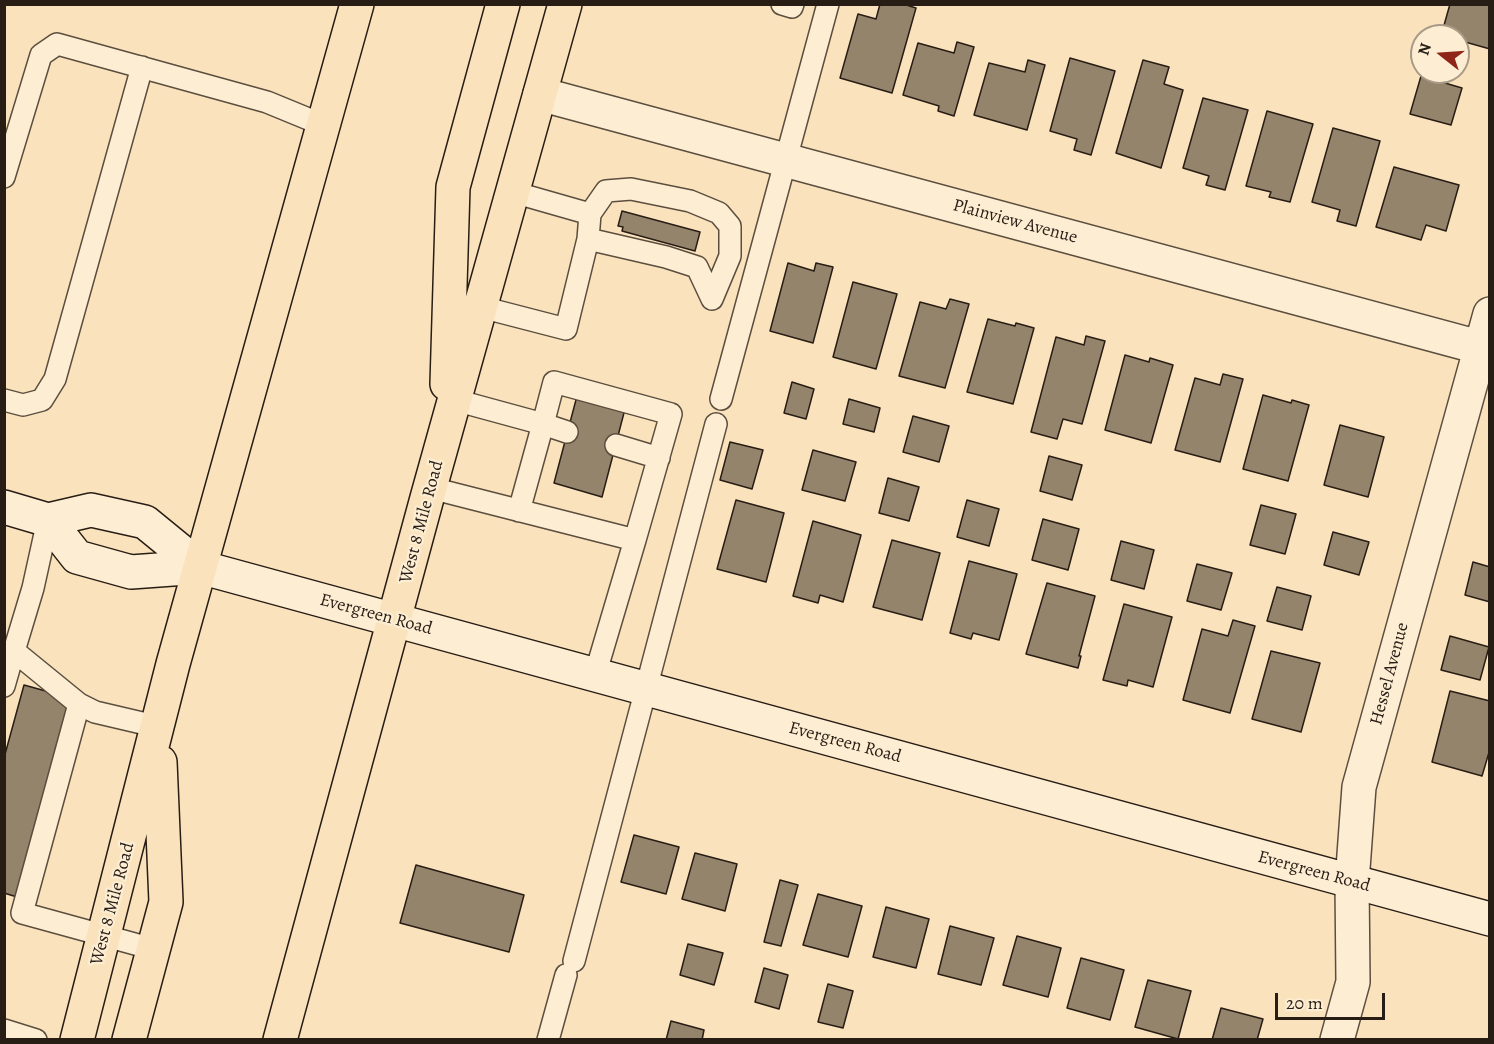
<!DOCTYPE html>
<html>
<head>
<meta charset="utf-8">
<style>
  body { margin:0 }
  #map { position:relative; width:1494px; height:1044px; overflow:hidden; background:#fae3bc; font-family:Alegreya,serif }
  canvas { display:block }
  .frame { position:absolute; inset:0; border:6px solid #281d15; pointer-events:none }
  .north { position:absolute; left:1410px; top:24px; width:60px; height:60px; box-sizing:border-box; background:#fcedd3; border:2px solid #a79a87; border-radius:50%; rotate:287deg; font-size:16px; font-weight:700; line-height:24px; text-align:center; color:#281d15 }
  .north::after { content:''; display:block; margin:auto; width:21px; height:27px; background:#8f2418; clip-path:polygon(50% 0,100% 100%,50% 72%,0 100%) }
  .scale { position:absolute; left:1275px; top:993px; width:110px; height:27px; box-sizing:border-box; border:3px solid #281d15; border-top:0; padding-left:8px; font-size:18px; line-height:21px; white-space:nowrap; color:#281d15; -webkit-text-stroke:4px #fcedd3; paint-order:stroke }
</style>
</head>
<body>
<div id="map">
<canvas width="1494" height="1044"></canvas>
<div class="frame"></div>
<div class="north">N</div>
<div class="scale">20 m</div>
</div>
<script>
const ctx = document.querySelector('canvas').getContext('2d');
ctx.lineJoin = 'round';
function fill(path, color) {
  ctx.fillStyle = color;
  ctx.fill(path, 'evenodd');
}
function strokePath(path, color, width, dash) {
  ctx.strokeStyle = color;
  ctx.lineWidth = width;
  ctx.lineCap = dash ? 'butt' : 'round';
  ctx.setLineDash(dash || []);
  ctx.stroke(path);
}
function write(font, color, halo, rows, align = 'center') {
  ctx.font = font + ' Alegreya,serif';
  ctx.lineWidth = 4.5;
  ctx.setLineDash([]);
  ctx.textBaseline = 'middle';
  ctx.strokeStyle = halo;
  ctx.fillStyle = color;
  for (const [text, x, y, turn = 0] of rows) {
    ctx.save();
    ctx.translate(x, y);
    ctx.rotate((+turn || 0) * Math.PI / 180);
    ctx.textAlign = isNaN(turn) ? turn : align;
    if (halo) ctx.strokeText(text, 0, 0);
    ctx.fillText(text, 0, 0);
    ctx.restore();
  }
}
const building = new Path2D(`
  M880 4H903L916 8 892 93 840 78 858 14 876 19Z
  M1450 4H1490V49L1458 40V36H1441Z
  M957 42 974 47 954 116 938 111 939 106 903 95 918 43 954 53Z
  M1070 58 1115 71 1091 155 1074 150 1077 139 1050 131Z
  M1028 60 1045 65 1027 130 974 115 989 63 1025 72Z
  M1143 60 1169 67 1164 84 1183 90 1161 168 1116 153Z
  M1421 76 1462 88 1451 125 1410 114Z
  M1203 98 1248 110 1225 190 1206 185 1209 176 1183 168Z
  M1267 111 1313 124 1290 202 1269 197 1271 192 1246 186Z
  M1333 128 1380 141 1356 226 1337 221 1340 210 1312 202Z
  M1394 167 1459 185 1446 231 1426 225 1421 240 1376 227Z
  M622 211 700 232 695 251 622 231 623 227 618 226Z
  M788 263 814 271 816 263 833 267 813 343 770 331Z
  M853 282 897 294 876 369 833 357Z
  M950 299 969 304 945 388 899 376 920 302 946 309Z
  M988 319 1015 326 1016 323 1034 328 1013 404 967 392Z
  M1086 336 1105 341 1082 424 1063 419 1057 439 1031 432 1056 337 1084 345Z
  M1125 355 1149 362 1150 358 1173 365 1151 443 1105 430Z
  M1223 374 1243 379 1220 462 1175 450 1195 378 1220 385Z
  M792 382 814 389 806 419 784 413Z
  M1263 395 1291 403 1292 400 1309 405 1288 481 1243 469Z
  M577 396 625 409 602 497 554 483Z
  M849 399 880 408 874 432 843 424Z
  M913 416 949 426 939 462 903 452Z
  M1340 425 1384 437 1368 497 1324 485Z
  M730 442 763 450 752 489 720 480Z
  M813 450 856 462 845 501 802 490Z
  M1049 456 1082 465 1072 500 1040 491Z
  M888 478 919 487 909 521 879 513Z
  M736 500 784 513 766 582 717 569Z
  M967 500 999 509 989 546 957 537Z
  M1261 505 1296 514 1285 554 1250 545Z
  M1043 519 1079 529 1068 570 1032 560Z
  M813 521 861 535 843 602 820 595 818 603 793 596Z
  M1333 532 1369 542 1359 575 1324 565Z
  M892 540 940 553 922 620 873 607Z
  M1121 541 1154 550 1144 589 1111 580Z
  M969 561 1017 574 999 640 973 633 971 639 950 633Z
  M1473 562 1490 567V602L1465 595Z
  M1197 564 1232 573 1221 610 1187 601Z
  M1047 583 1095 596 1079 656H1081L1078 668 1026 654Z
  M1277 587 1311 596 1302 630 1267 621Z
  M1124 604 1172 617 1153 687 1128 680 1127 686 1103 680Z
  M1233 620 1255 626 1230 713 1183 700 1202 629 1228 636Z
  M1450 636 1489 647 1480 680 1441 670Z
  M1271 651 1320 663 1301 732 1252 719Z
  M24 685 71 698 17 897 4 893V758Z
  M1450 691 1490 701V749L1482 776 1432 762Z
  M634 835 679 847 666 894 621 882Z
  M695 853 737 864 725 911 682 899Z
  M416 865 524 895 509 952 400 923Z
  M780 880 798 885 781 946 764 942Z
  M818 894 862 906 848 957 803 945Z
  M886 907 929 919 916 968 873 957Z
  M950 926 994 938 981 985 938 974Z
  M1017 936 1061 948 1048 997 1003 985Z
  M688 944 723 953 714 985 680 975Z
  M1081 958 1124 970 1110 1020 1067 1008Z
  M764 968 788 975 779 1009 755 1002Z
  M1148 980 1191 991 1178 1039 1135 1027Z
  M828 984 853 991 843 1028 818 1022Z
  M1221 1008 1263 1019 1257 1040H1212Z
  M671 1021 704 1030 702 1040H666Z`);
fill(building, '#95846c');
strokePath(building, '#281d15', 1.5);
const lane = new Path2D(`
  M782 4 792 7 793 4
  M4 177 41 55 57 44 267 102 323 125
  M513 192 590 214
  M588 239 666 257 697 267 712 299
  M481 307 566 329 588 239 590 214 606 191 631 189 690 201 719 213 730 226V256L712 299
  M721 399 828 4
  M4 400 23 405 42 400 55 379 142 67
  M616 445 659 458
  M431 488 635 540 671 414 554 382 543 424 455 400
  M519 511 543 424 567 432
  M48 520 33 588 14 651 79 704 95 712 159 727
  M595 675 635 540
  M4 686 14 651
  M79 704 22 913 153 949
  M574 961 716 424
  M4 1030 36 1040
  M548 1040 566 975`);
const street = new Path2D(`
  M540 94 1490 350
  M1337 1040 1353 982 1352 882 1359 787 1490 314`);
const secondary = new Path2D(`
  M4 507 48 520 91 510 145 522 200 567
  M48 520 77 557 131 572 200 567 1490 919`);
const highway = new Path2D(`
  M447 384 453 187 503 4
  M77 1040 173 664 357 4
  M129 1040 166 902 160 762
  M280 1040 427 498 565 4`);
strokePath(lane, '#5c4e3f', 24);
strokePath(street, '#5c4e3f', 36);
strokePath(secondary, '#281d15', 36);
strokePath(highway, '#281d15', 36);
strokePath(lane, '#fcedd3', 21);
strokePath(street, '#fcedd3', 33);
strokePath(secondary, '#fcedd3', 33);
strokePath(highway, '#fae3bc', 33);
write('18px', '#281d15', '#fcedd3', [
  ["Plainview Avenue",1015,222,15],
  ["West 8 Mile Road",422,522,-75],
  ["Evergreen Road",376,615,15],
  ["Hessel Avenue",1390,674,-75],
  ["Evergreen Road",845,743,15],
  ["Evergreen Road",1314,872,15],
  ["West 8 Mile Road",113,904,-75]
]);
</script>
</body>
</html>
